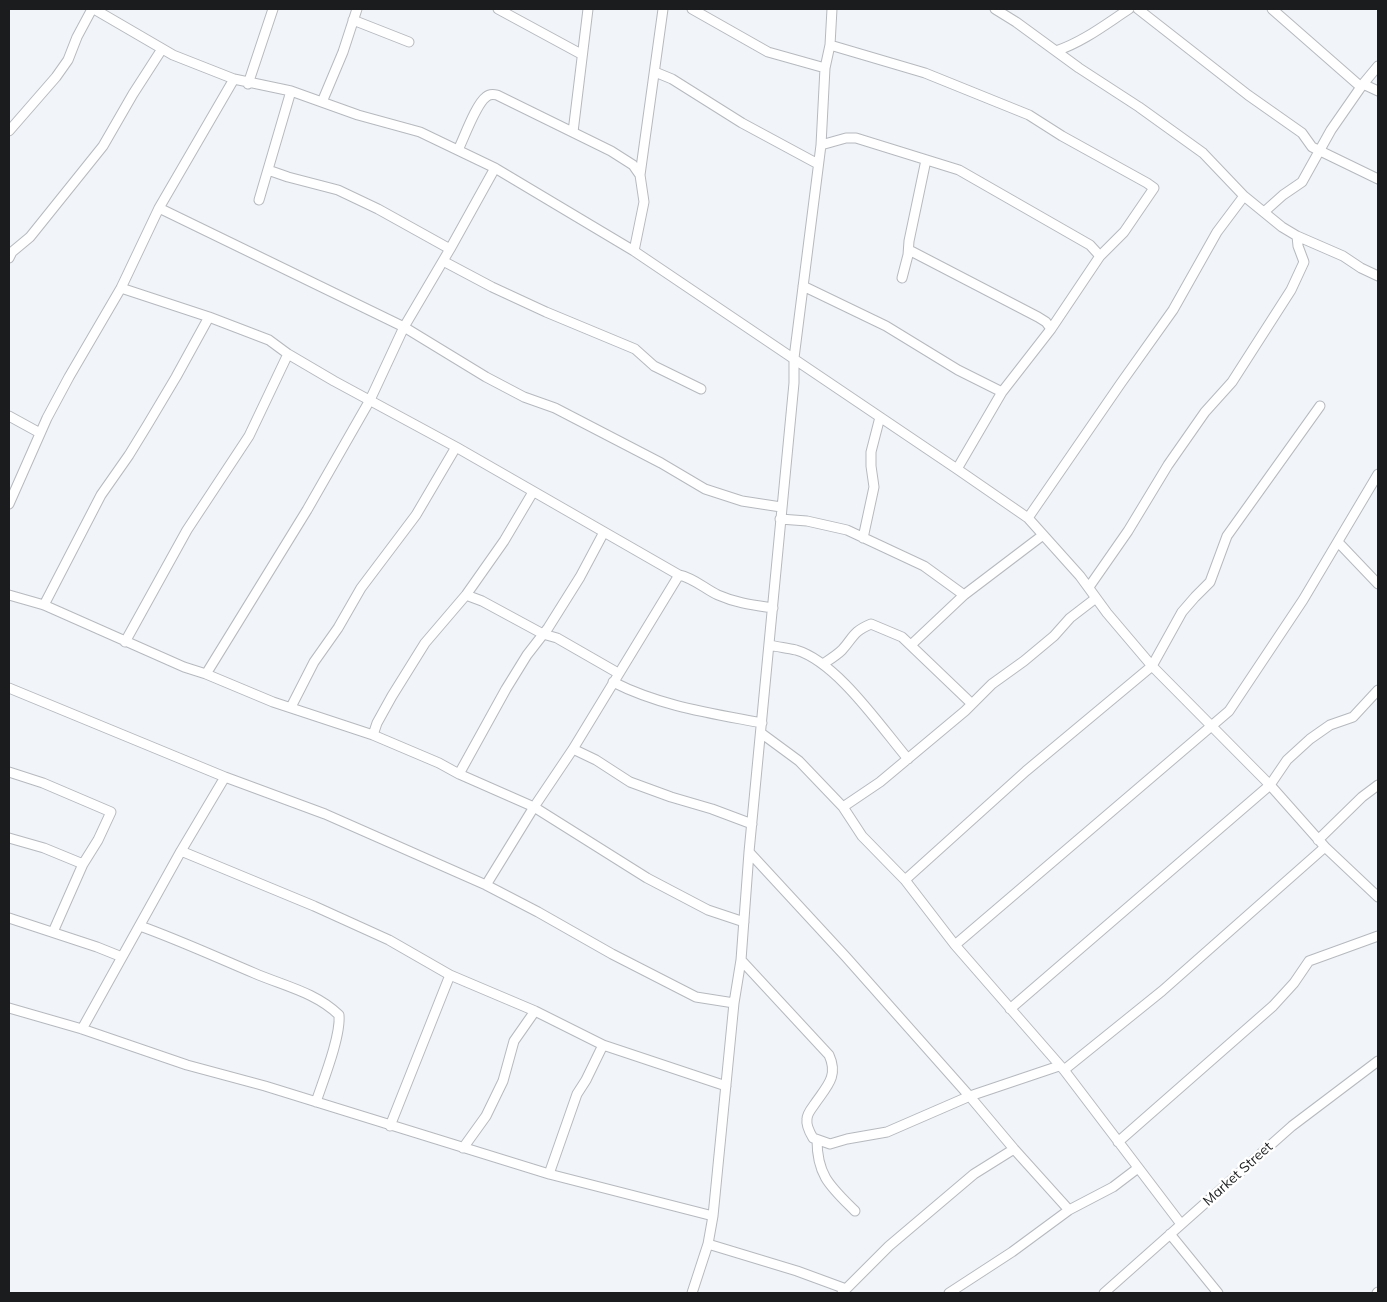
<!DOCTYPE html>
<html>
<head>
<meta charset="utf-8">
<style>
  body { margin:0 }
  #map { position:relative; width:1387px; height:1302px; overflow:hidden; background:#f1f5fa; font-family:Mulish,sans-serif }
  canvas { display:block }
  .frame { position:absolute; inset:0; border:10px solid #1a1c1d; pointer-events:none }
</style>
</head>
<body>
<div id="map">
<canvas width="1387" height="1302"></canvas>
<div class="frame"></div>
</div>
<script>
const ctx = document.querySelector('canvas').getContext('2d');
ctx.lineJoin = 'round';
function strokePath(path, color, width, dash) {
  ctx.strokeStyle = color;
  ctx.lineWidth = width;
  ctx.lineCap = dash ? 'butt' : 'round';
  ctx.setLineDash(dash || []);
  ctx.stroke(path);
}
function write(font, color, halo, rows, align = 'center') {
  ctx.font = font + ' Mulish,sans-serif';
  ctx.lineWidth = 5;
  ctx.setLineDash([]);
  ctx.textBaseline = 'middle';
  ctx.strokeStyle = halo;
  ctx.fillStyle = color;
  for (const [text, x, y, turn = 0] of rows) {
    ctx.save();
    ctx.translate(x, y);
    ctx.rotate((+turn || 0) * Math.PI / 180);
    ctx.textAlign = isNaN(turn) ? turn : align;
    if (halo) ctx.strokeText(text, 0, 0);
    ctx.fillText(text, 0, 0);
    ctx.restore();
  }
}
const minor = new Path2D(`
  M94 9 173 55 234 79 291 91 358 115 420 132 495 168 634 251 957 469 1028 518 1080 576 1107 613 1152 666 1270 785 1325 847 1378 897
  M498 9 581 54
  M692 9 768 52 825 68
  M995 9 1016 22 1079 68 1139 107 1203 153 1244 196
  M1138 9 1248 95 1302 133 1312 147 1378 179
  M1272 9 1361 87
  M353 20 409 42
  M830 45 925 73 1029 115 1062 136 1147 183 1154 188 1124 232 1100 256 1051 329 1002 392 957 469
  M1056 51C1083 42 1106 24 1129 9
  M655 72 672 79 742 123 818 164
  M248 84 273 9
  M1363 84 1378 91
  M322 102 343 52 357 9
  M9 131 56 77 68 60 77 37 92 9
  M573 132 588 9
  M821 145 846 138H856L959 170 1090 245 1100 256
  M458 150C464 138 476 104 486 97 489 94 493 94 497 95L611 151 633 165 640 175 644 202 634 251
  M268 170 288 177 338 190 378 209 450 249
  M640 175 663 9
  M259 200 291 91
  M159 208 404 327 486 377 524 397 555 408 661 463 705 489 742 501 781 507
  M1264 212 1283 195 1302 182 1331 130 1363 84 1378 66
  M909 250 1038 317 1046 322 1051 329
  M9 258 12 252 30 237 103 146 133 94 162 49
  M443 261 492 287 546 312 635 349 654 366 701 389
  M902 278 908 255 909 241 926 160
  M803 286 886 326 958 370 1002 392
  M121 288 209 317 269 340 288 354 334 381 456 447 679 575 573 749 534 807 486 885
  M9 416 40 433
  M9 504 47 418 69 377 121 288 159 208 234 79
  M1028 518 1121 383 1173 310 1217 232 1244 196 1282 227 1297 236 1343 256 1361 268 1378 276
  M780 519 807 521 847 530 924 566 964 595
  M863 538 874 487 871 466V452L880 417
  M1338 542 1378 584
  M679 575C694 578 705 589 718 595 736 603 753 605 773 608
  M1089 587 1128 531 1168 465 1205 412 1232 382 1291 290 1304 262 1298 246 1297 236
  M9 595 44 605 184 667 206 674 273 702 373 735 439 763 459 774 534 807 647 878 708 910 744 922
  M466 595 482 601 543 634 557 638 618 673
  M44 605 101 495 129 455 148 424 176 377 209 317
  M125 642 187 530 249 436 288 354
  M769 645C778 647 787 648 796 650 837 662 880 726 908 759
  M911 645 964 595 1043 535
  M823 664C829 660 837 655 842 650 854 637 852 632 871 624L902 637 972 704
  M206 674 307 510 370 400 404 327 450 249 495 168
  M613 682C660 706 710 713 762 723
  M9 688 225 777 325 814 486 885 538 912 612 954 696 997 734 1003
  M291 707 314 662 338 628 361 588 416 515 456 447
  M761 733 799 761 843 807 862 836 905 880 955 945 1064 1070 1181 1224
  M373 735 377 723 392 696 425 643 466 595 504 541 533 492
  M573 749 596 760 630 782 671 797 712 809 752 824
  M9 772 43 783 111 812 98 840 83 864 53 932
  M459 774 506 689 527 655 548 628 580 577 604 532
  M843 807 880 782 965 711 992 684 1024 661 1054 636 1070 618 1096 598
  M9 838 44 848 83 864
  M1318 840 1362 797 1378 785
  M181 851 314 906 389 940 450 975 535 1011 603 1045 726 1086
  M749 852 846 957 972 1099 1014 1149 1069 1210
  M905 880 1026 771 1152 666 1182 612 1195 597 1210 582 1227 536 1320 406
  M9 918 97 947 122 957
  M140 926C179 940 216 957 254 973 284 986 315 992 339 1015 341 1036 323 1081 316 1102
  M955 945 1229 711 1303 600 1378 474
  M741 960 829 1055C839 1077 826 1087 814 1105 811 1109 807 1114 807 1119 806 1125 810 1133 813 1138L830 1144 847 1139 887 1132 970 1096 1059 1066
  M9 1008 82 1029 187 1065 265 1086 549 1174 713 1216
  M1010 1009 1270 785 1287 760 1310 739 1330 725 1353 717 1378 690
  M82 1029 181 851 225 777
  M1064 1070 1162 991 1325 847
  M390 1126 450 975
  M817 1140C817 1176 831 1187 855 1211
  M1118 1142 1273 1006 1294 983 1309 961 1378 936
  M463 1148 486 1116 503 1081 514 1041 535 1011
  M549 1174 577 1094 586 1080 603 1045
  M1170 1234 1218 1293
  M708 1244 797 1271 846 1289
  M692 1293 708 1244 713 1216 734 1003 741 960 749 852 794 383V358L821 145 825 68 830 45 832 9
  M842 1293 889 1246 974 1174 1014 1149
  M949 1293 1012 1252 1069 1210 1113 1187 1138 1168
  M1104 1293 1292 1126 1378 1061
  M1377 1293 1378 1292`);
strokePath(minor, '#b6b9be', 11);
strokePath(minor, '#fff', 9);
write('14px', '#1a1c1d', '#fff', [
  ["Market Street",1238,1174,-42]
]);
</script>
</body>
</html>
